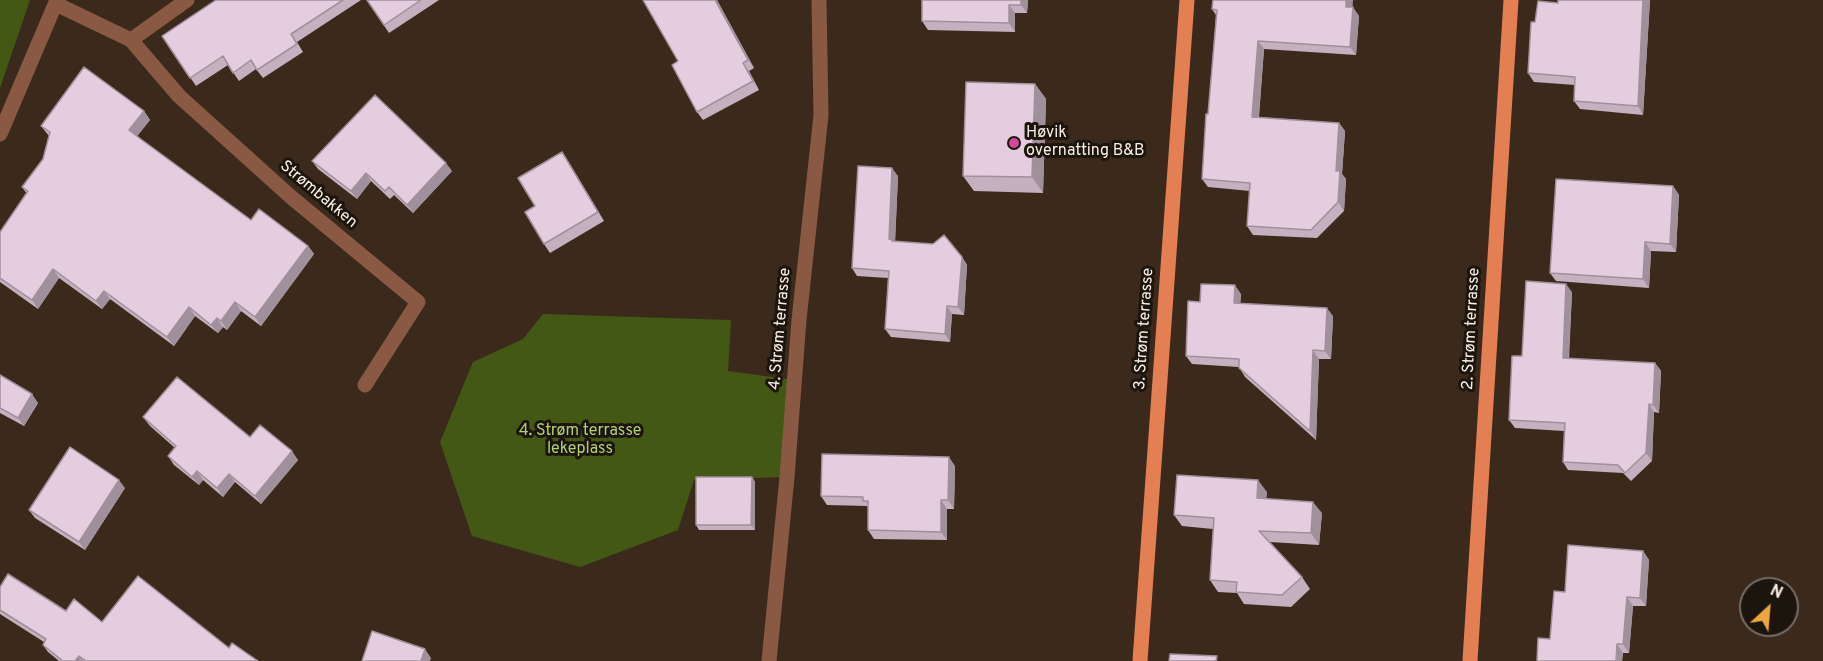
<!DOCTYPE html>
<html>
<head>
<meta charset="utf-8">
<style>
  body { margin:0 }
  #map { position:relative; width:1823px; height:661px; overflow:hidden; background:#3b2a1c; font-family:Overpass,sans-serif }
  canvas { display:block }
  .north { position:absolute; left:1739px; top:577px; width:60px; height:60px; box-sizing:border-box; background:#1c150e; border:2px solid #756c64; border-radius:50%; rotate:26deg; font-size:16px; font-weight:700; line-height:24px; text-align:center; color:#faefe6 }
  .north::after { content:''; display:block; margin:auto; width:21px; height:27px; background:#f0a63f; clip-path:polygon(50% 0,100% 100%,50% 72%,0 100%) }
</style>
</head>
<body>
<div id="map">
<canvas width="1823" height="661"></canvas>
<div class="north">N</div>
</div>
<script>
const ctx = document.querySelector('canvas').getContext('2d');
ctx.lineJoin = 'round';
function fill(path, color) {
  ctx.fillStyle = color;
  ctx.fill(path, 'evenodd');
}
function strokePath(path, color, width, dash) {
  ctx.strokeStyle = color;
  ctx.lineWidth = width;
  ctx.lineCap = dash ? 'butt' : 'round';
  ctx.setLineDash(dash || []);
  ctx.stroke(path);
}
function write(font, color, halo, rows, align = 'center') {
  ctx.font = font + ' Overpass,sans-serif';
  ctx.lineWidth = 6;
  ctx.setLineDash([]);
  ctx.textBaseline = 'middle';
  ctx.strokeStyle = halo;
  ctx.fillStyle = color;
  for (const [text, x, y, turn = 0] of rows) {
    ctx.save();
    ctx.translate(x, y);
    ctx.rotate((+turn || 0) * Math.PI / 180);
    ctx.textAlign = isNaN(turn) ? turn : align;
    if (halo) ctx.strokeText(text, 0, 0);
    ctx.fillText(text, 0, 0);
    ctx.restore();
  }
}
fill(new Path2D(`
  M0 0H30L0 88Z
  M543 314 731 320 728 371 794 380 787 477 694 480 678 530 580 567 472 536 440 442 473 362 523 339Z`), '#435814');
strokePath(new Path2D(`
  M56 4 131 40 187 0
  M131 40 179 96 291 197 418 302 365 385
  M0 134 57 0
  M769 661 787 477 799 320 821 115 819 0`), '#8a5944', 15);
strokePath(new Path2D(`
  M1140 661 1187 0
  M1470 661 1511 0`), '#e47f54', 15);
fill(new Path2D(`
  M216 0H361L297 42 303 52 263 78 256 69 239 81 228 65 196 86 162 36Z
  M367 0H439L389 33Z
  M643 0H717L754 68 749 71 759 90 703 120 697 112 678 61Z
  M1028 0 1027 13H1015V32L928 30 922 21Z
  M1558 0H1650L1643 115 1580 109 1574 101 1575 85 1534 82 1528 73 1535 22 1558 3Z
  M1352 7 1359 16 1356 55 1264 49 1259 117 1339 123 1345 131 1342 174 1346 179 1344 211 1317 238 1253 235 1247 226 1250 191 1208 187 1202 179 1208 114 1216 15 1212 9Z
  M1035 84 1046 99 1043 193 974 191 963 176Z
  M144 111 150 120 137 136 251 220 308 246 314 254 261 326 241 311 227 330 223 327 218 333 195 316 174 346 110 299 102 309 59 278 38 309 0 282V232L27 194 22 187 43 159 49 136 41 126Z
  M312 161 452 171 413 213 394 195 390 199 371 181 357 199 318 169Z
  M568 161 604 221 550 253 544 244 535 206Z
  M898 176 895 241 962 257 967 265 964 315 952 314 950 342 891 337 885 329 888 278 857 276 852 268Z
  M1673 186 1679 195 1676 252 1651 251 1649 288 1556 281 1550 273Z
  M1572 292 1569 359 1655 363 1661 371 1659 413 1654 412 1652 461 1631 481 1623 473 1568 470 1563 462 1564 431 1515 428 1509 420 1522 356Z
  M1241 294 1240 303 1333 316 1331 359H1319L1316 440 1245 377 1239 367 1192 364 1186 356 1200 302Z
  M0 375 38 403 24 426 0 413Z
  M143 417 250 437 298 460 261 504 235 482 223 497 203 480 199 485 174 465 168 456 175 448 150 426Z
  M955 466 954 509H947V540L874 539 868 530V508L867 506 827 505 821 496Z
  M752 477 755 482V530H699L696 525Z
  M125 488 85 550 35 518 29 510Z
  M1267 492 1266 498 1322 513 1319 545 1270 542 1302 577 1310 589 1291 607 1244 604 1237 593 1218 592 1210 580 1213 529 1182 526 1174 515Z
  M1643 551 1649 560 1646 606H1633L1629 653H1623L1622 661H1537L1550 639 1565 592Z
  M0 587 66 611 102 622 229 648 258 661H59L48 652 43 645 44 642 0 614Z`), '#c4b0bf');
fill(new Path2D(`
  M715 0H717L754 68 748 60Z
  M1021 0H1028L1027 13 1021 5Z
  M1346 0H1353L1352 15 1346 7Z
  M1643 0H1650L1643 115 1638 106Z
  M1009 5 1015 13V32L1009 23Z
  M1353 7 1359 16 1356 55 1350 47Z
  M1258 41 1264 49 1258 125 1252 117Z
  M743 63 749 71 759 90 753 81Z
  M1035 84 1046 99 1043 193 1032 177Z
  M144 111 150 120 135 139 129 130Z
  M1339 123 1345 131 1342 174 1346 179 1344 211 1338 202 1336 171Z
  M562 152 568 161 604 221 598 212Z
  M446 163 452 171 413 213 407 205Z
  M892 168 898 176 895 244 889 239Z
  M366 173 371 181 357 199 351 191Z
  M1673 186 1679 195 1676 252 1670 244Z
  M1645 242 1651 251 1649 288 1643 279Z
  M308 246 314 254 261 326 255 317Z
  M962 257 967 265 964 315 958 307Z
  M53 269 59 278 38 309 32 300Z
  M1566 284 1572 292 1568 367 1563 358Z
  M1235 285 1241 294 1240 312 1234 303Z
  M104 291 110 299 102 309 96 301Z
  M235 302 241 311 227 330 221 321Z
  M947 306 952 314 950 342 945 334Z
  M189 307 195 316 174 346 167 337Z
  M1327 308 1333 316 1331 359 1325 351Z
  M217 318 223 327 218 333 211 325Z
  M1313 350 1319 359 1316 440 1310 431Z
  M1655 363 1661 371 1659 413 1653 405Z
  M32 394 38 403 24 426 18 418Z
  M1649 404 1654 412 1652 461 1646 453Z
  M292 451 298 460 261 504 255 496Z
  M949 457 955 466 954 509 948 500Z
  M197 471 203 480 199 485 192 477Z
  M229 474 235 482 223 497 217 488Z
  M752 477 755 482V530L751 525Z
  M119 480 125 488 85 550 79 542Z
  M1258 480 1267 492 1265 509 1257 498Z
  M941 500 947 509V540L941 532Z
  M1313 502 1322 513 1319 545 1311 533Z
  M1643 551 1649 560 1646 606 1640 598Z
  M1627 597 1633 606 1629 653 1623 644Z
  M1617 644 1623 653 1622 661H1616Z
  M425 649 431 658 430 661H421Z
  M79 656 83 661H75Z`), '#a0909b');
const building = new Path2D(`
  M216 0H343L291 34 297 44 257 70 251 60 233 73 223 56 190 78 162 36Z
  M367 0H421L384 25Z
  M643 0H715L748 60 743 63 753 81 697 112 672 65 678 61Z
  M922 0H1021V5H1009V23L922 21Z
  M1213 0H1346V7H1353L1350 47 1258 41 1252 117 1339 123 1336 171H1340L1338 202 1311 230 1247 226 1250 183 1202 179 1206 114H1208L1217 10 1212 9Z
  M1558 0H1643L1638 106 1574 101 1575 77 1528 73 1531 22H1535L1538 1 1558 3Z
  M84 67 144 111 129 130 142 140 251 220 259 209 308 246 255 317 235 302 221 321 217 318 211 325 189 307 167 337 104 291 96 301 53 269 32 300 0 278V232L28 191 22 187 43 159 50 132 41 126Z
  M966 82 1035 84 1032 177 963 176Z
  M375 95 446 163 407 205 389 187 385 191 366 173 351 191 312 161Z
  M562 152 598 212 544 244 525 212 535 206 518 178Z
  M858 166 892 168 889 239 892 240V241L933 244 944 235 962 257 958 307 947 306 945 334 885 329 889 271 852 268Z
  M1556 179 1673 186 1670 244 1645 242 1643 279 1550 273Z
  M1526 281 1566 284 1563 358 1655 363 1653 405 1649 404 1646 453 1625 473 1618 465 1563 462 1565 423 1509 420 1512 356H1522Z
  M1201 284 1235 285 1234 303 1327 308 1325 351 1313 350 1310 431 1239 368V359L1186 356 1188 301 1200 302Z
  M0 375 32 394 18 418 0 408Z
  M177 377 250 437 260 425 292 451 255 496 229 474 217 488 197 471 192 477 168 456 176 446 143 417Z
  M70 447 119 480 79 542 29 510Z
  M822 454 949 457 948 500H941V532L868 530V501H863V497L821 496Z
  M1177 475 1258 480 1257 498 1313 502 1311 533 1259 531 1302 577 1282 595 1236 592 1237 582 1210 580 1214 518 1174 515Z
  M696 477H752L751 525H696Z
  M1568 545 1643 551 1640 598 1627 597 1623 644H1617L1616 661H1537L1538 638 1550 639 1554 591 1565 592Z
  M8 574 66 611 74 599 102 622 138 576 229 648 232 643 258 661H86L79 656 75 661H63L43 645 46 639 0 610V587Z
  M372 631 425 649 421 661H362Z
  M1170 654 1217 656 1216 661H1169Z`);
fill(building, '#e4cdde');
strokePath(building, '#a0909b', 1.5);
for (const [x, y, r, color] of [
  [1014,143,6,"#d1479c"]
]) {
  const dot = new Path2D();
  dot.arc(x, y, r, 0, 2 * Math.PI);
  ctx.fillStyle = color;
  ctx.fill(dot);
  strokePath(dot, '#1c150e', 2);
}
write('16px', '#faefe6', '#1c150e', [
  ["Høvik",1026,134],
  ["overnatting B&B",1026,152]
], 'left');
write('16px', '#faefe6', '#1c150e', [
  ["Strømbakken",318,195,40],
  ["4. Strøm terrasse",781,329,-85],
  ["3. Strøm terrasse",1145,329,-86],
  ["2. Strøm terrasse",1472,329,-87]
]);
write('16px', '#afd270', '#1c150e', [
  ["4. Strøm terrasse",580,432],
  ["lekeplass",580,450]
]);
</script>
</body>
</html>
